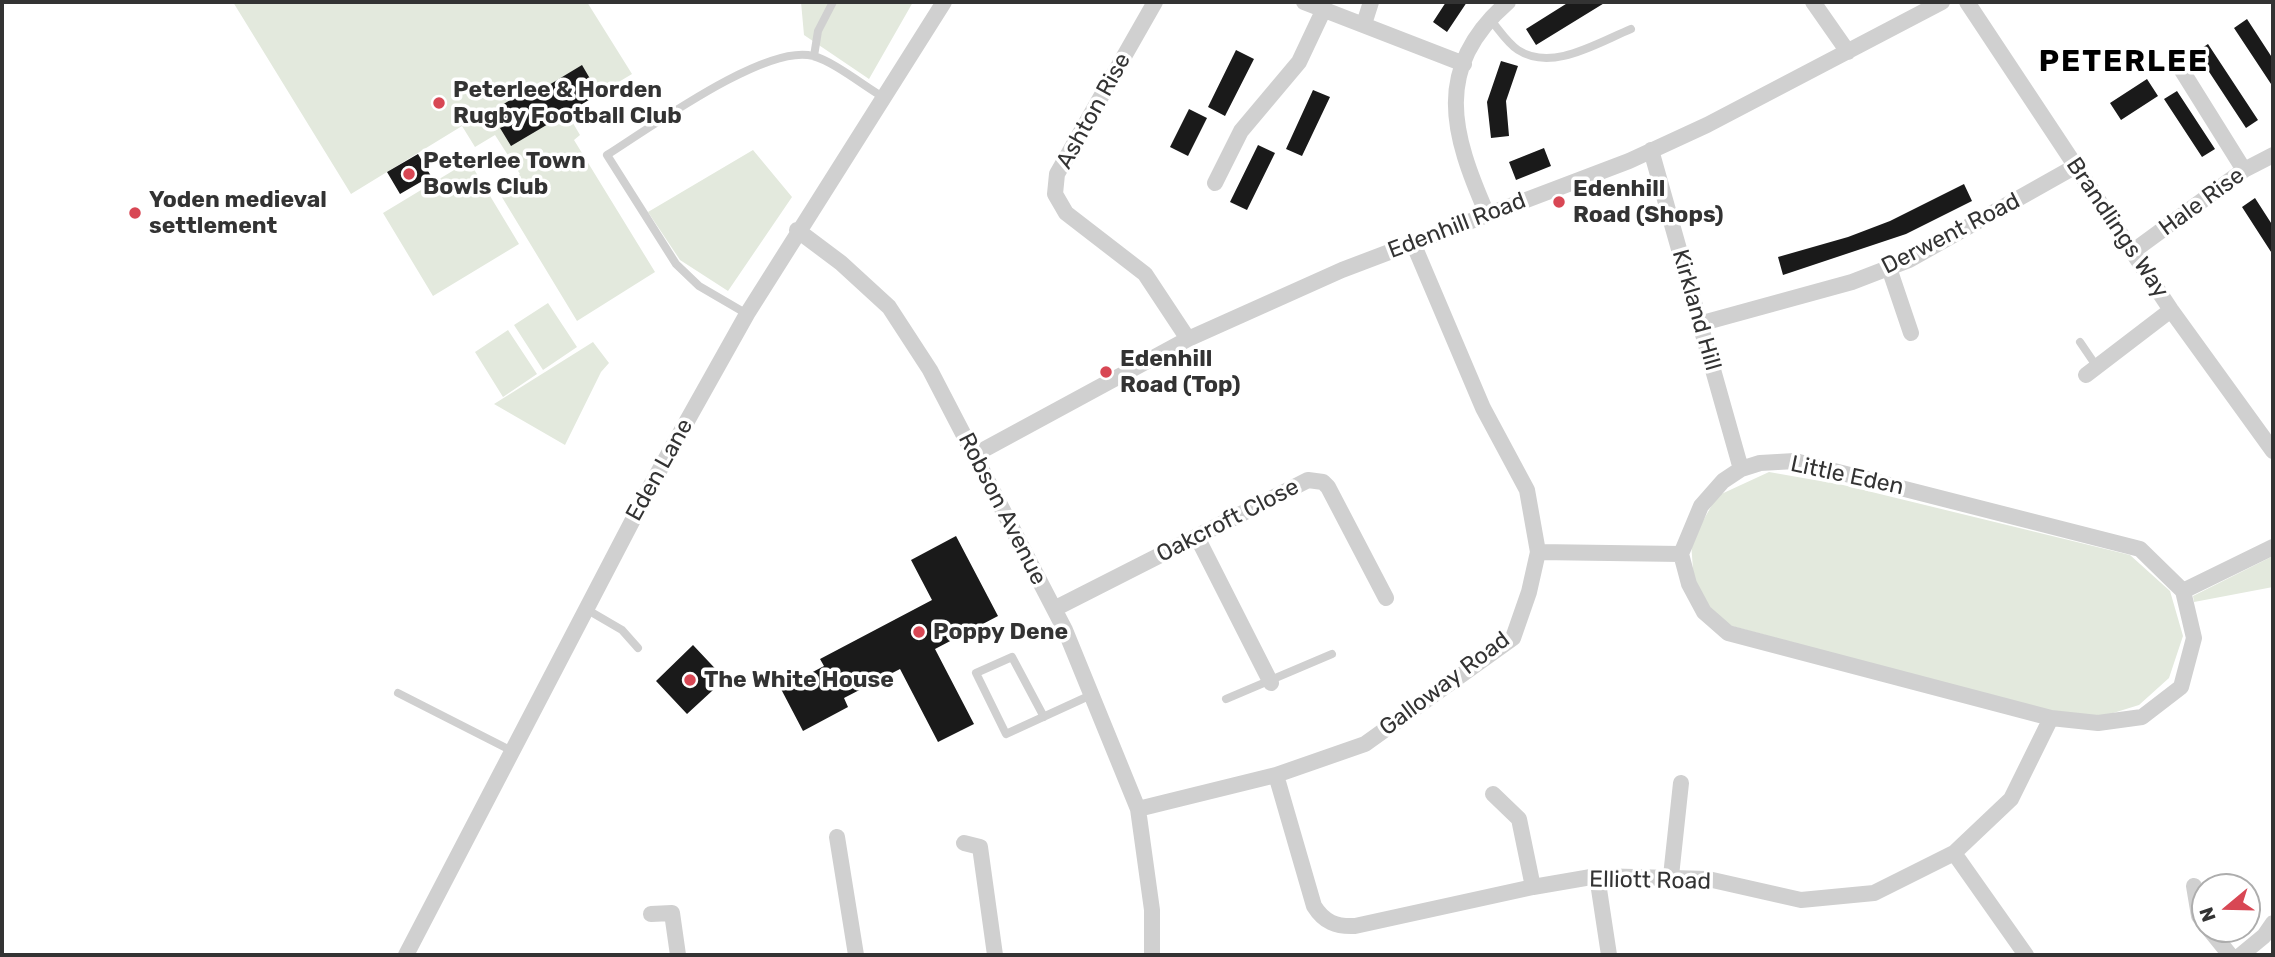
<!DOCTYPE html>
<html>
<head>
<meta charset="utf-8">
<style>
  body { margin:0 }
  #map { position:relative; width:2275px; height:957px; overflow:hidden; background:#fff; font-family:Rubik,sans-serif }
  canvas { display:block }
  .frame { position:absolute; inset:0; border:4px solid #333; pointer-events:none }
  .north { position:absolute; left:2191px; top:873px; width:70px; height:70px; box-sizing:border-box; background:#fff; border:2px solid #adadad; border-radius:50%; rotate:251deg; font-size:19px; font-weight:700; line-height:28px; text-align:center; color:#333 }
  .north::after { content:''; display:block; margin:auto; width:24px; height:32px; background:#d84754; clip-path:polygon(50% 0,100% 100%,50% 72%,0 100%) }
</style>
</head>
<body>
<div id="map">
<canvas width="2275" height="957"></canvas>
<div class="frame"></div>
<div class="north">N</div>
</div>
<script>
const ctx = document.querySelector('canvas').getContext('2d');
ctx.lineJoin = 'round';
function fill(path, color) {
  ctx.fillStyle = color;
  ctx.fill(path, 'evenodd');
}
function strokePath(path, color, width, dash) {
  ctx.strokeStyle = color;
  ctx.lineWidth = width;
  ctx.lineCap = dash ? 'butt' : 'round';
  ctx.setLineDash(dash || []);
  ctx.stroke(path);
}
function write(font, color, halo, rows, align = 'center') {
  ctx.font = font + ' Rubik,sans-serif';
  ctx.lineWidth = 7;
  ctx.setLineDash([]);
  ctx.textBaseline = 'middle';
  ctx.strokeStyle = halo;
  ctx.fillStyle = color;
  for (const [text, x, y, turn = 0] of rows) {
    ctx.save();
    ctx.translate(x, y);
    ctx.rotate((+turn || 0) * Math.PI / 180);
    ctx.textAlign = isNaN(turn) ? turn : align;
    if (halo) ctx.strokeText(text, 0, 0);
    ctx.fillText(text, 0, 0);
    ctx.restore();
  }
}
fill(new Path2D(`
  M233 2H587L632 74 567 113 580 135 574 140 655 272 577 321 497 189 520 174 495 135 475 147 462 126 351 194Z
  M801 2H913L869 79 804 35Z
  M753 150 792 197 728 291 680 260 648 212Z
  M469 161 519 244 433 296 383 213Z
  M548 303 577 347 543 370 514 325Z
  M508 330 537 374 503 397 475 352Z
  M593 342 609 363 601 372 565 445 494 404Z
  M1769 472 1843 485 2130 555 2170 591 2183 636 2169 678 2139 705 2097 718 2044 710 1728 625 1708 605 1694 583 1691 542 1717 496Z
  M2273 556V587L2194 602 2193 596Z`), '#e3e9dd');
fill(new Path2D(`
  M1446 2H1467L1447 32 1433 22Z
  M1569 2H1606L1536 45 1526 29Z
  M2247 19 2273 59V87L2234 28Z
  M2208 44 2258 120 2246 128 2196 52Z
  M1236 50 1254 59 1225 116 1208 107Z
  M1501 61 1518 66 1506 101 1509 136 1491 138 1487 102Z
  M582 65 599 94 511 146 500 128 507 125 497 108 525 91 529 97Z
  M2147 79 2158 96 2121 120 2110 103Z
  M1313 90 1330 97 1302 156 1286 149Z
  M2177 91 2215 149 2202 157 2164 99Z
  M1189 109 1207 118 1188 156 1170 147Z
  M1258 145 1275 153 1247 210 1230 202Z
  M1544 148 1551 166 1516 180 1509 162Z
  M418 154 431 176 400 194 387 172Z
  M1964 184 1972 201 1906 234 1783 275 1778 257 1848 237 1890 221Z
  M2255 198 2273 226V255L2242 207Z
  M956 536 998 616 935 649 974 724 938 742 900 669 844 698 848 707 803 731 781 689 824 666 820 659 932 600 911 560Z
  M693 645 725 679 687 714 656 681Z`), '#1a1a1a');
strokePath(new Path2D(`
  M1489 18C1498 28 1507 43 1518 50 1552 72 1597 43 1631 29
  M814 56 818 31 833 2
  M747 314 699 286 676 264 607 155C650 128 766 43 813 56 833 61 864 86 883 97
  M2080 342 2097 367
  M586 609 622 630 638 648
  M398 693 512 751
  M1226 699 1332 654
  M1044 717 1012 657 976 673 1006 734 1091 695`), '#d0d0d0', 8);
strokePath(new Path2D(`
  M1155 2 1057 174 1055 194 1066 213 1145 274 1188 339
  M1304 2 1464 64
  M1813 2 1848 52
  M1967 2 2171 310 2273 451
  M1364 24 1371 2
  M2176 61 2244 170
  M1651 150 1741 469
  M1215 183 1241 131 1299 62 1324 9
  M1487 214C1452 134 1432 68 1508 2
  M797 230 841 263 889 307 930 370 1065 630 1138 809 1152 910V955
  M2132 252 2244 170 2273 155
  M1889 268 1911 333
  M1699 324 1852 282 1909 260 2076 166
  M2086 375 2171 310
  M974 455 1188 339 1342 270 1629 161 1707 125 1942 2
  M1795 461 2140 549 2183 591 2194 638 2181 687 2142 717 2098 723 2051 718 1728 633 1704 612 1689 584 1681 554 1701 506 1723 481 1741 469 1760 463Z
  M1197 537 1271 683
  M1538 552 1681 554
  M2183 591 2273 547
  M1054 609 1308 480 1323 482 1328 487 1386 598
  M1276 775 1314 906C1324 922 1336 927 1355 926L1533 887 1597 876 1708 879 1801 900 1874 893 1954 853 2011 799 2051 718
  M1493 794 1519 819 1533 887
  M1138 809 1276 775 1365 744 1513 638 1529 592 1538 552 1527 490 1483 408 1413 243
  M837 837 856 955
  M964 843 980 847 995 955
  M1954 853 2026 955
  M1597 876 1609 955
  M1671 876 1681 783
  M2194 886 2199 916 2205 924
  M651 914 672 913 678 955
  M2209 929 2230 955
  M406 955 650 487 747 314 944 2
  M2241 955 2264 936 2273 923`), '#d0d0d0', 16);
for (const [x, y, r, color] of [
  [439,103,7,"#d84754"],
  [409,174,7,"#d84754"],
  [1559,202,7,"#d84754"],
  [135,213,7,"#d84754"],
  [1106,372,7,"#d84754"],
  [919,632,7,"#d84754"],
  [690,680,7,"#d84754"]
]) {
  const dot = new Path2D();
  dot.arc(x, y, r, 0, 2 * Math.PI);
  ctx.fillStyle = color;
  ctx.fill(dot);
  strokePath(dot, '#fff', 2.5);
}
write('bold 23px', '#333', '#fff', [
  ["Peterlee & Horden",453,90],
  ["Rugby Football Club",453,116],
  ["Peterlee Town",423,161],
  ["Bowls Club",423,187],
  ["Edenhill",1573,189],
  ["Road (Shops)",1573,215],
  ["Yoden medieval",149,200],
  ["settlement",149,226],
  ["Edenhill",1120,359],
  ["Road (Top)",1120,385],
  ["Poppy Dene",933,632],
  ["The White House",704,680]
], 'left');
write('23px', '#333', '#fff', [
  ["Ashton Rise",1094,111,-61],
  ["Hale Rise",2202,202,-36],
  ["Edenhill Road",1457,226,-21],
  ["Brandlings Way",2117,228,56],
  ["Derwent Road",1951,234,-27],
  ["Kirkland Hill",1696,310,74],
  ["Eden Lane",660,470,-61],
  ["Little Eden",1847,476,12],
  ["Robson Avenue",1002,509,63],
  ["Oakcroft Close",1228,521,-27],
  ["Galloway Road",1445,684,-37],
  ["Elliott Road",1650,881,1]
]);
ctx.letterSpacing = '2px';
write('bold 30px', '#000', '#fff', [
  ["PETERLEE",2124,62]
]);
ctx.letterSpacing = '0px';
</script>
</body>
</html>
